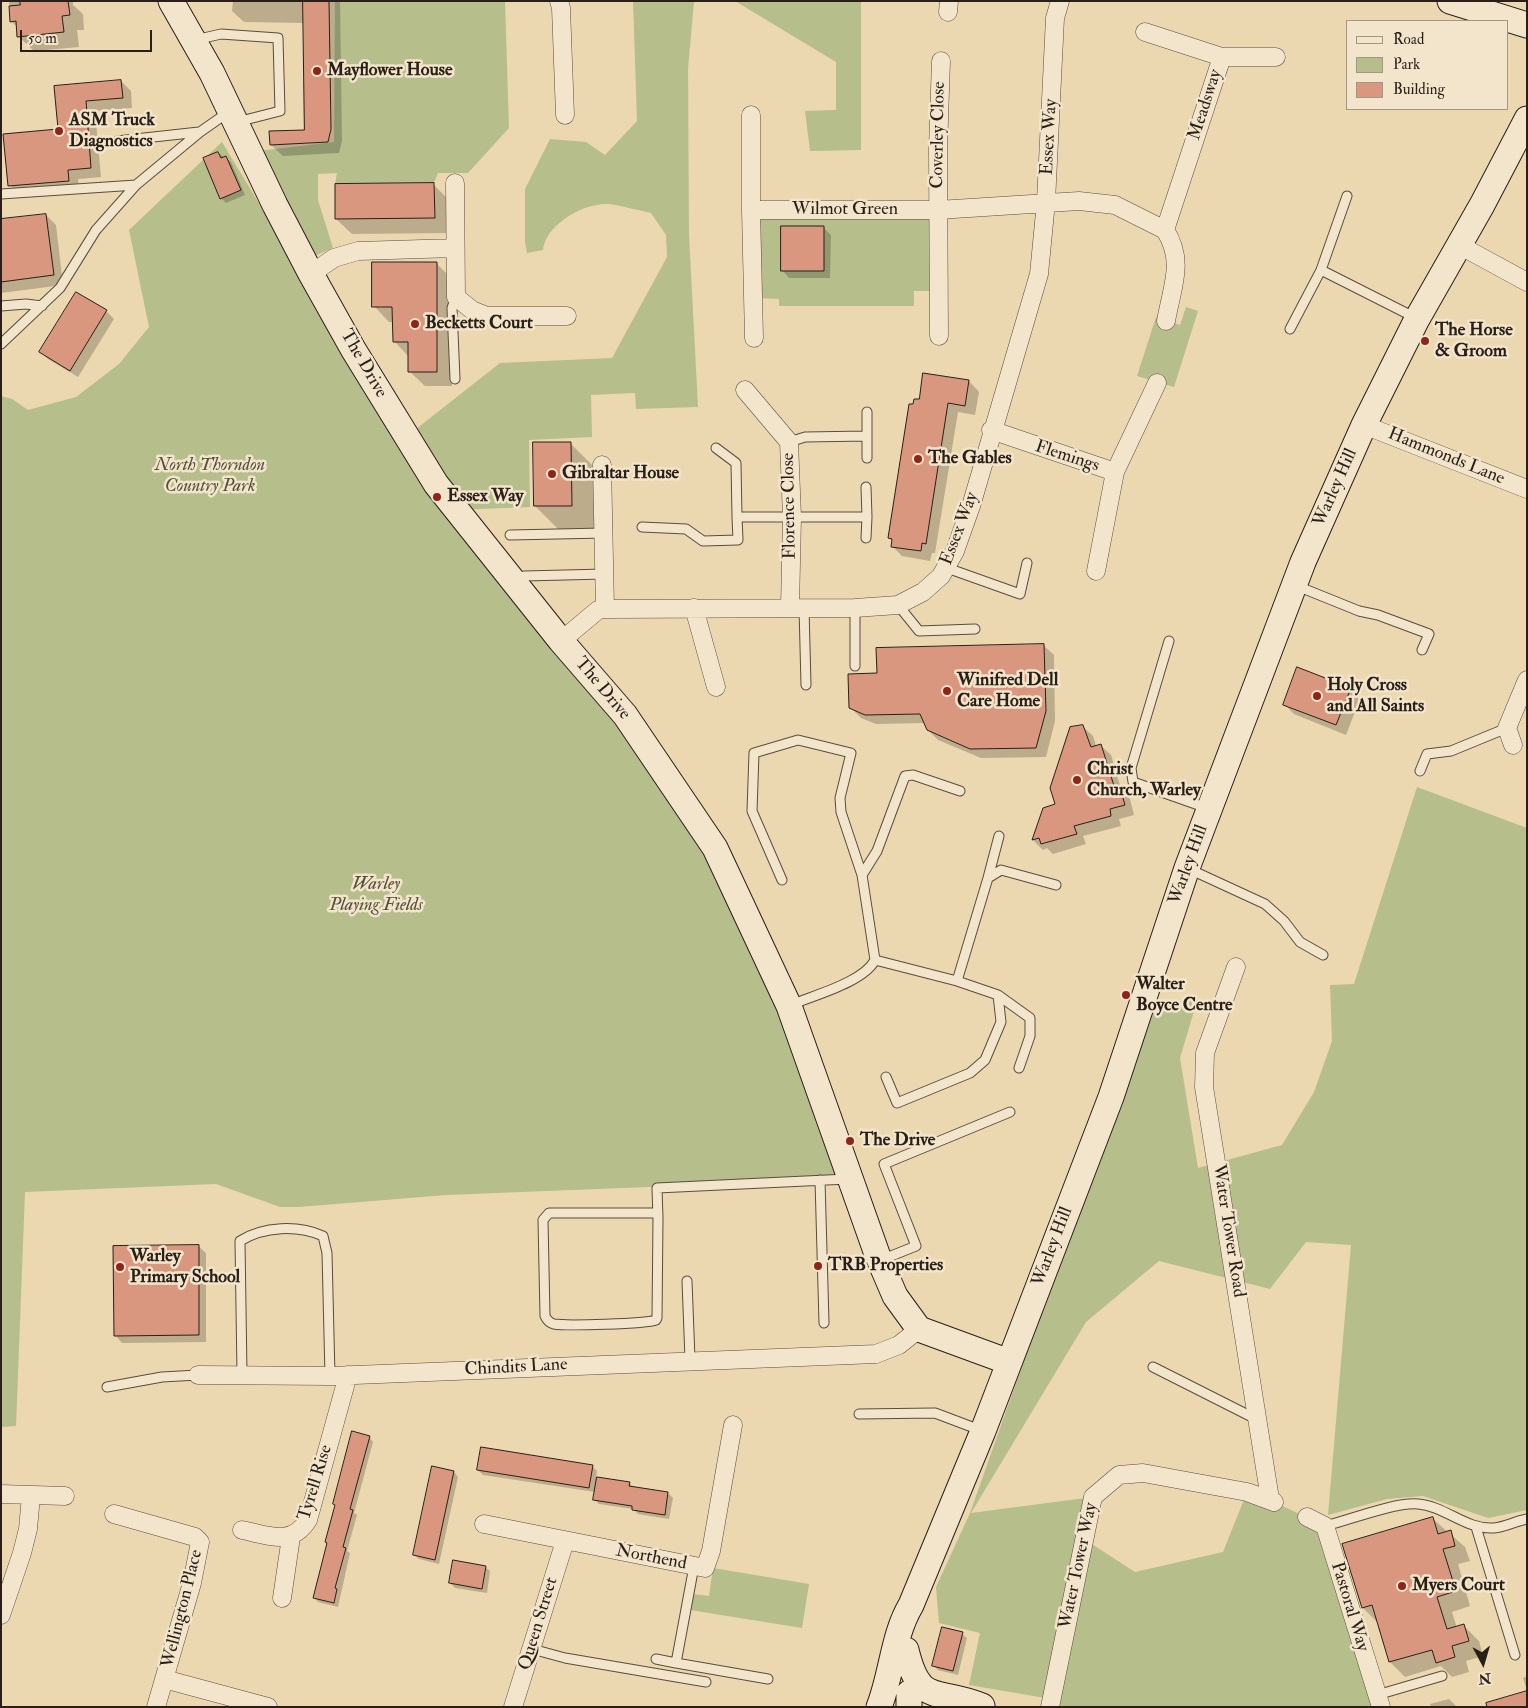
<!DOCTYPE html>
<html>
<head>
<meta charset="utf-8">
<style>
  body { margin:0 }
  #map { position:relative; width:1528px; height:1708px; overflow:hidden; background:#ebd7b0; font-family:"IM FELL Double Pica",serif }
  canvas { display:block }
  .frame { position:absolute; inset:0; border:2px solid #291f17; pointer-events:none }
  .legend { position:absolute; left:1346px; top:20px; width:162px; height:90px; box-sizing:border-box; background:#f2e5cc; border:1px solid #a29684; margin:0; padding:6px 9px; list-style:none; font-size:15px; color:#291f17 }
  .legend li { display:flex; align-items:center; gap:10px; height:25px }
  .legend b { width:25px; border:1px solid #a29684 }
  .north { position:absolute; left:1458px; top:1638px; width:50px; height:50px; -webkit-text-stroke:4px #f2e5cc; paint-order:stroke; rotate:174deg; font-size:14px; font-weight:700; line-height:20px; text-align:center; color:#291f17 }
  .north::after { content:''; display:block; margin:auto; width:18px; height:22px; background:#291f17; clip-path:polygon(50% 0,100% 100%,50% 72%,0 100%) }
  .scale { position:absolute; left:20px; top:30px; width:132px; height:22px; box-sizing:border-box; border:2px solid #291f17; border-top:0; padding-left:6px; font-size:15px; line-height:18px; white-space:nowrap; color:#291f17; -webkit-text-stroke:4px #f2e5cc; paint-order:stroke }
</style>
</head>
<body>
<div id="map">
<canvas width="1528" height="1708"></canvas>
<div class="frame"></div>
<ul class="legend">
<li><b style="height:6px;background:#f2e5cc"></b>Road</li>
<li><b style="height:14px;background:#b6be8c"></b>Park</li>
<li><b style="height:14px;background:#d9977f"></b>Building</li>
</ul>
<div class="north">N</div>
<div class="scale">50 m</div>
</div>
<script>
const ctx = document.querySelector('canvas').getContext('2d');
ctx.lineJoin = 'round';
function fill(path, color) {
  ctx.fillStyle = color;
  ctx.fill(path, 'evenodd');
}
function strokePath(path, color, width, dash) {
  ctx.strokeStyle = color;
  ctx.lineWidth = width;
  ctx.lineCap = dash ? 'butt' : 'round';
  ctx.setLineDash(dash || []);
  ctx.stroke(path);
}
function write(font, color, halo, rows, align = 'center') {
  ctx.font = font + ' "IM FELL Double Pica",serif';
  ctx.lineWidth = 5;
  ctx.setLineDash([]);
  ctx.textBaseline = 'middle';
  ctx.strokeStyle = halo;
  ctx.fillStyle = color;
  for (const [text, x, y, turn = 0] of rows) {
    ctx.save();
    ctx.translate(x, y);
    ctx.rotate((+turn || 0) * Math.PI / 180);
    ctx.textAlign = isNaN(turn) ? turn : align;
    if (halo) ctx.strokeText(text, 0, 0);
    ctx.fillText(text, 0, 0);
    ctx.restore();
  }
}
fill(new Path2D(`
  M335 1H505L509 128 468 173H438L434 183 335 184 337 173 318 174V200L333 248 305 260 249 152 334 142Z
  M633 1H694L688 69 689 235 698 407 636 409 635 393 591 395 592 437 529 440 530 507 456 510 715 848 850 1179 446 1195 299 1207H280L216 1184 25 1192 16 1426 1 1427V396L12 399 28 410 76 397 119 364 149 327 129 230 222 142 430 487 406 437 500 363 612 358 667 257 666 235 651 213C637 210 623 206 609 204 584 202 545 225 543 250L527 253 525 242V189L550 139 586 142 605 155 637 121Z
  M735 1H861V150L810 151 805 111 836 110V62Z
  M931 216 932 291H914V306H779V299L759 298 755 217ZM781 226H824L781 271Z
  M1186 307 1198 311 1174 387 1137 376 1156 317 1180 325Z
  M1417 787 1527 828V1510L1488 1518 1423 1496 1387 1499 1328 1515 1351 1245 1306 1242 1270 1289 1159 1261 1086 1322 971 1513 1093 1497 1084 1539 1135 1572 1223 1552 1247 1492 1274 1502 1325 1526 1381 1707H1050L1051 1699 969 1685 980 1633 939 1623 936 1587 970 1513 1151 1001H1197L1180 1058 1198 1168 1282 1145 1314 1092 1332 1041 1330 985 1354 984Z
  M713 1568 809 1584 802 1628 690 1610 693 1594 709 1596Z`), '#b6be8c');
fill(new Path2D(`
  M9 1H73V5L83 14 84 30H77L79 47 34 51 18 36V28L11 21Z
  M233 1H340L342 141 339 153 283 156 271 145 305 131V23L244 22 232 11Z
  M121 81 131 91 132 108 95 111 101 177 78 179 79 191 20 196 10 185 59 130 56 87Z
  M218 153 231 162 245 195 226 203 221 198Z
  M434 185 449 200V233L352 234 336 219Z
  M46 215 56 225 63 285 1 293V220Z
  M823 227 831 235 830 278H789L782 270Z
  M436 263 451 278 452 386H425L409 371V357L394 341V322H389L374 306Z
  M106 311 114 319 78 377 48 359 41 352Z
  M969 381 979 392 975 415 958 412 935 553H932L930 561 902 556 892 546 893 541 889 538 914 406Z
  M570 443 600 473 601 535 565 536 535 506Z
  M1043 645 1054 655 1055 721 1046 757 981 758 938 740 928 730 925 723 876 724 861 718 850 707 878 674Z
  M1350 689 1360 699 1346 735 1294 714 1284 704Z
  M1082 726 1093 736 1096 746 1100 745 1111 755 1122 792 1130 799 1134 815 1119 819 1121 826 1083 836 1086 844 1053 854 1047 848 1043 850 1033 840 1044 809 1056 805Z
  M198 1246 206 1253V1342L122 1343 115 1335Z
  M369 1437 373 1442 354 1513 357 1515 347 1551 350 1553 338 1607 318 1602 314 1597Z
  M592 1466 597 1471 596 1478 629 1483 634 1488 668 1493 673 1498 669 1519 638 1514 633 1509 599 1504 594 1499 595 1492 483 1475 478 1470Z
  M454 1472 458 1477 439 1564 419 1559 414 1555Z
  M1433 1519 1465 1547 1470 1561 1458 1564 1470 1606 1452 1612 1457 1628 1464 1626 1479 1641 1483 1656 1466 1661 1469 1672 1452 1677 1441 1666 1405 1677 1390 1662 1379 1624 1363 1608 1343 1545Z
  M485 1567 490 1571 487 1593 455 1588 450 1583Z
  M962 1634 967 1638 958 1675 938 1670 933 1665Z
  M1527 1676V1690L1523 1678Z
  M1449 1699 1457 1707H1431L1430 1704Z`), '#0003');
const building = new Path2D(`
  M20 1H68L70 15 62 16 64 32 17 37 16 21 10 22 9 6 20 5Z
  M303 1H329L331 129 328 142 270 145 269 131 304 130Z
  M121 80 123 98 86 101 91 168 68 170 69 181 8 186 3 134 58 129 54 86Z
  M218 152 221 158 226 156 241 190 220 199 203 158Z
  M434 183 435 218 335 219V184Z
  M46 214 54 275 1 282V219Z
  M781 226H824V271H781Z
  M372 262H437V372H408V342H393L392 307H372Z
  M76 292 107 310 70 371 39 352Z
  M923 373 969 380 965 406 948 403 926 544 922 543 921 551 891 547 892 539 888 538 909 404H913L914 399H919Z
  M533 442H571L572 506H534Z
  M1044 644 1046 711 1036 748 970 749 927 730 920 714 865 715 849 708 848 674 877 673 876 648Z
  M1297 667 1351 688 1336 725 1283 705Z
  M1083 725 1091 747 1101 744 1115 789 1120 788 1125 805 1110 809 1111 816 1074 826 1077 834 1041 844 1039 838 1032 840 1043 808 1055 804 1050 788 1070 727Z
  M199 1245V1335L114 1336 113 1246Z
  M352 1431 370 1436 350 1509 353 1510 343 1547 346 1548 335 1588 337 1589 334 1603 313 1598 327 1543 325 1542 335 1505 333 1504Z
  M481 1447 593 1465 589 1488 477 1470Z
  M432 1466 454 1471 435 1560 413 1555Z
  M597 1477 630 1482 629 1486 668 1492 665 1515 632 1510V1506L593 1500Z
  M1433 1517 1438 1534 1451 1530 1455 1546 1443 1549 1456 1591 1437 1597 1447 1629 1464 1624 1469 1641 1452 1646 1455 1657 1436 1663 1432 1650 1389 1662 1372 1605 1362 1608 1342 1544Z
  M453 1560 486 1566 482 1589 449 1583Z
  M942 1627 963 1632 953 1671 932 1666Z
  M1527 1691V1707H1487L1486 1703Z`);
fill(building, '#d9977f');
strokePath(building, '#291f17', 1);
const lane = new Path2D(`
  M195 40 221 34 278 38 280 111 237 122
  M117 141 199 132
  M1 194 136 185
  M1347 196 1321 270 1416 318
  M1 306 26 304 42 306
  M1290 329 1321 270
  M1 344 60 288 96 230 136 185 200 132 230 111
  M455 379 452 308 456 297
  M867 412V436
  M789 442 805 437 867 436V458
  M716 448 736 463 737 517
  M866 487 867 517
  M642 527 686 529 703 541 738 540 737 517H867L866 538
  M510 535 604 533
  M947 568 1020 594 1027 563
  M524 576 605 574
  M1297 586 1359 611 1378 615 1429 634 1422 650
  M898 605 919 631 975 629
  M804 608 806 685
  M1169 641 1131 768 1133 782 1207 808
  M855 666V608
  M1420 771 1427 754 1451 751 1507 728
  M1189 869 1265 904 1284 921 1300 942 1323 955
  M862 875 877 851 905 776 913 775 960 791
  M988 878 999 836
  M782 880 752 811 754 753 798 740 851 753 840 798 841 812 862 875 875 960
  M957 981 988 878 1001 870 1056 885
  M998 995 1030 1018V1036L1019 1068
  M791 1005C814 995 864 982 875 960L957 981 998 995 1001 1022 985 1060 970 1073 897 1103 886 1077
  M820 1180 824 1323
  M658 1213H549L543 1220 545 1316C547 1320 549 1323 554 1324 566 1326 645 1324 656 1320L657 1318 658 1219 657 1188 848 1179
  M881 1260 916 1246 884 1164 1010 1112
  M687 1281 690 1359
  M1153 1367 1256 1419
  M242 1374 240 1241C264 1226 298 1225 323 1236L327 1253 330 1376
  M107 1387 162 1377 198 1375
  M859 1414 935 1413 980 1430
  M1325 1526C1350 1520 1394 1502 1418 1504 1445 1506 1466 1530 1494 1528 1505 1527 1516 1521 1527 1519
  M1476 1527 1515 1655
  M694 1566 676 1663 768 1679
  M532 1649 565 1658 706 1682
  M656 1659 676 1663
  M1377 1695 1442 1676`);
const street = new Path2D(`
  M559 1 561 8 565 115
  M948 12 949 1
  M1222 57H1276
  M751 115V210H938L1079 201 1115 205 1165 230 1222 57 1145 32
  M455 183 456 297 472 310 487 316H567
  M751 210 754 338
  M1165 230C1185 261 1172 287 1166 321
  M1459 245 1527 282
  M311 274 334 258 358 251 455 248
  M939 336 938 149 941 61
  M745 390 789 442 792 517 790 608
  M1364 425 1527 489
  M991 430 1115 472
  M602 465 605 609
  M1096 571 1115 472 1157 383
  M694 608 716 687
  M561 641 598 610 605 609 855 608 898 605 923 592 941 576 955 551 971 506 1039 274 1046 202 1055 18 1060 1
  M1513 745 1507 728 1527 680
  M1236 967 1205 1053 1204 1087 1270 1499
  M198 1375 330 1376 876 1354 899 1345 919 1329
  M1 1494 65 1496
  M114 1514 195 1537 200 1542 192 1583 156 1707
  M1307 1517 1325 1526 1381 1707
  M484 1524 705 1568 711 1551 733 1425
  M242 1530C268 1535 291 1547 308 1520L348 1375
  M282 1598 291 1537
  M1 1615 22 1553 28 1529 31 1496
  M164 1679 268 1707
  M513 1707 565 1541
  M1050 1707 1093 1497 1119 1475 1143 1473 1247 1492 1274 1502`);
const secondary = new Path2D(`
  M171 1 212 73 275 205 311 274 353 349 436 484 561 641 625 715 715 848 789 1006 877 1254 895 1296 919 1329 1009 1362
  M1450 1 1527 25
  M906 1650C920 1708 937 1687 982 1706
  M879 1707C892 1674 893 1635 911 1605L983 1431 1111 1097 1187 868 1303 562 1364 425 1417 319 1482 205 1527 119
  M909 1707V1693`);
strokePath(lane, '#5a4d3d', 11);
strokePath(street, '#5a4d3d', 19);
strokePath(secondary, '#291f17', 27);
strokePath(lane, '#f2e5cc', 9);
strokePath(street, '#f2e5cc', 18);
strokePath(secondary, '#f2e5cc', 25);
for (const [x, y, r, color] of [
  [317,71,5,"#8f2418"],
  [59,131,5,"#8f2418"],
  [415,324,5,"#8f2418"],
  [1425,341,5,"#8f2418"],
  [918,459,5,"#8f2418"],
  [552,474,5,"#8f2418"],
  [437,497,5,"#8f2418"],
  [947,691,5,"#8f2418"],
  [1317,696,5,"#8f2418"],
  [1077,780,5,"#8f2418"],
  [1126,995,5,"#8f2418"],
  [850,1141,5,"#8f2418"],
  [818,1266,5,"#8f2418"],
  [120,1267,5,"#8f2418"],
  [1402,1586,5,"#8f2418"]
]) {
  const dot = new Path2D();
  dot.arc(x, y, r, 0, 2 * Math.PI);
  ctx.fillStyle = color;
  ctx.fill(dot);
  strokePath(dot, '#f2e5cc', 2);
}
write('bold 18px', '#291f17', '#f2e5cc', [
  ["Mayflower House",327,71],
  ["ASM Truck",69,121],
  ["Diagnostics",69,142],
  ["Becketts Court",425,324],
  ["The Horse",1435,331],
  ["& Groom",1435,352],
  ["The Gables",928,459],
  ["Gibraltar House",562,474],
  ["Essex Way",447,497],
  ["Winifred Dell",957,681],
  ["Care Home",957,702],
  ["Holy Cross",1327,686],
  ["and All Saints",1327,707],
  ["Christ",1087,770],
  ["Church, Warley",1087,791],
  ["Walter",1136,985],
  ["Boyce Centre",1136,1006],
  ["The Drive",860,1141],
  ["Warley",130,1257],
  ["Primary School",130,1278],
  ["TRB Properties",828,1266],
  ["Myers Court",1412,1586]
], 'left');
write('18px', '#291f17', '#f2e5cc', [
  ["Meadsway",1206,105,-72],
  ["Coverley Close",939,135,-89],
  ["Essex Way",1050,137,-87],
  ["Wilmot Green",845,210],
  ["The Drive",363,364,60],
  ["Flemings",1067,457,18],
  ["Hammonds Lane",1446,457,22],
  ["Warley Hill",1336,488,-66],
  ["Florence Close",790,506,-91],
  ["Essex Way",960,529,-69],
  ["The Drive",602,689,50],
  ["Warley Hill",1189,865,-70],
  ["Water Tower Road",1228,1231,81],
  ["Warley Hill",1053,1247,-69],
  ["Chindits Lane",516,1368,-3],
  ["Tyrell Rise",316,1483,-73],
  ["Northend",651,1558,11],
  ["Water Tower Way",1079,1566,-78],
  ["Pastoral Way",1349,1607,73],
  ["Wellington Place",183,1609,-76],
  ["Queen Street",539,1624,-73]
]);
write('italic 18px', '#534f3a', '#f2e5cc', [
  ["North Thorndon",210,466],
  ["Country Park",210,487],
  ["Warley",376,885],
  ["Playing Fields",376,906]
]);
</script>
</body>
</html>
